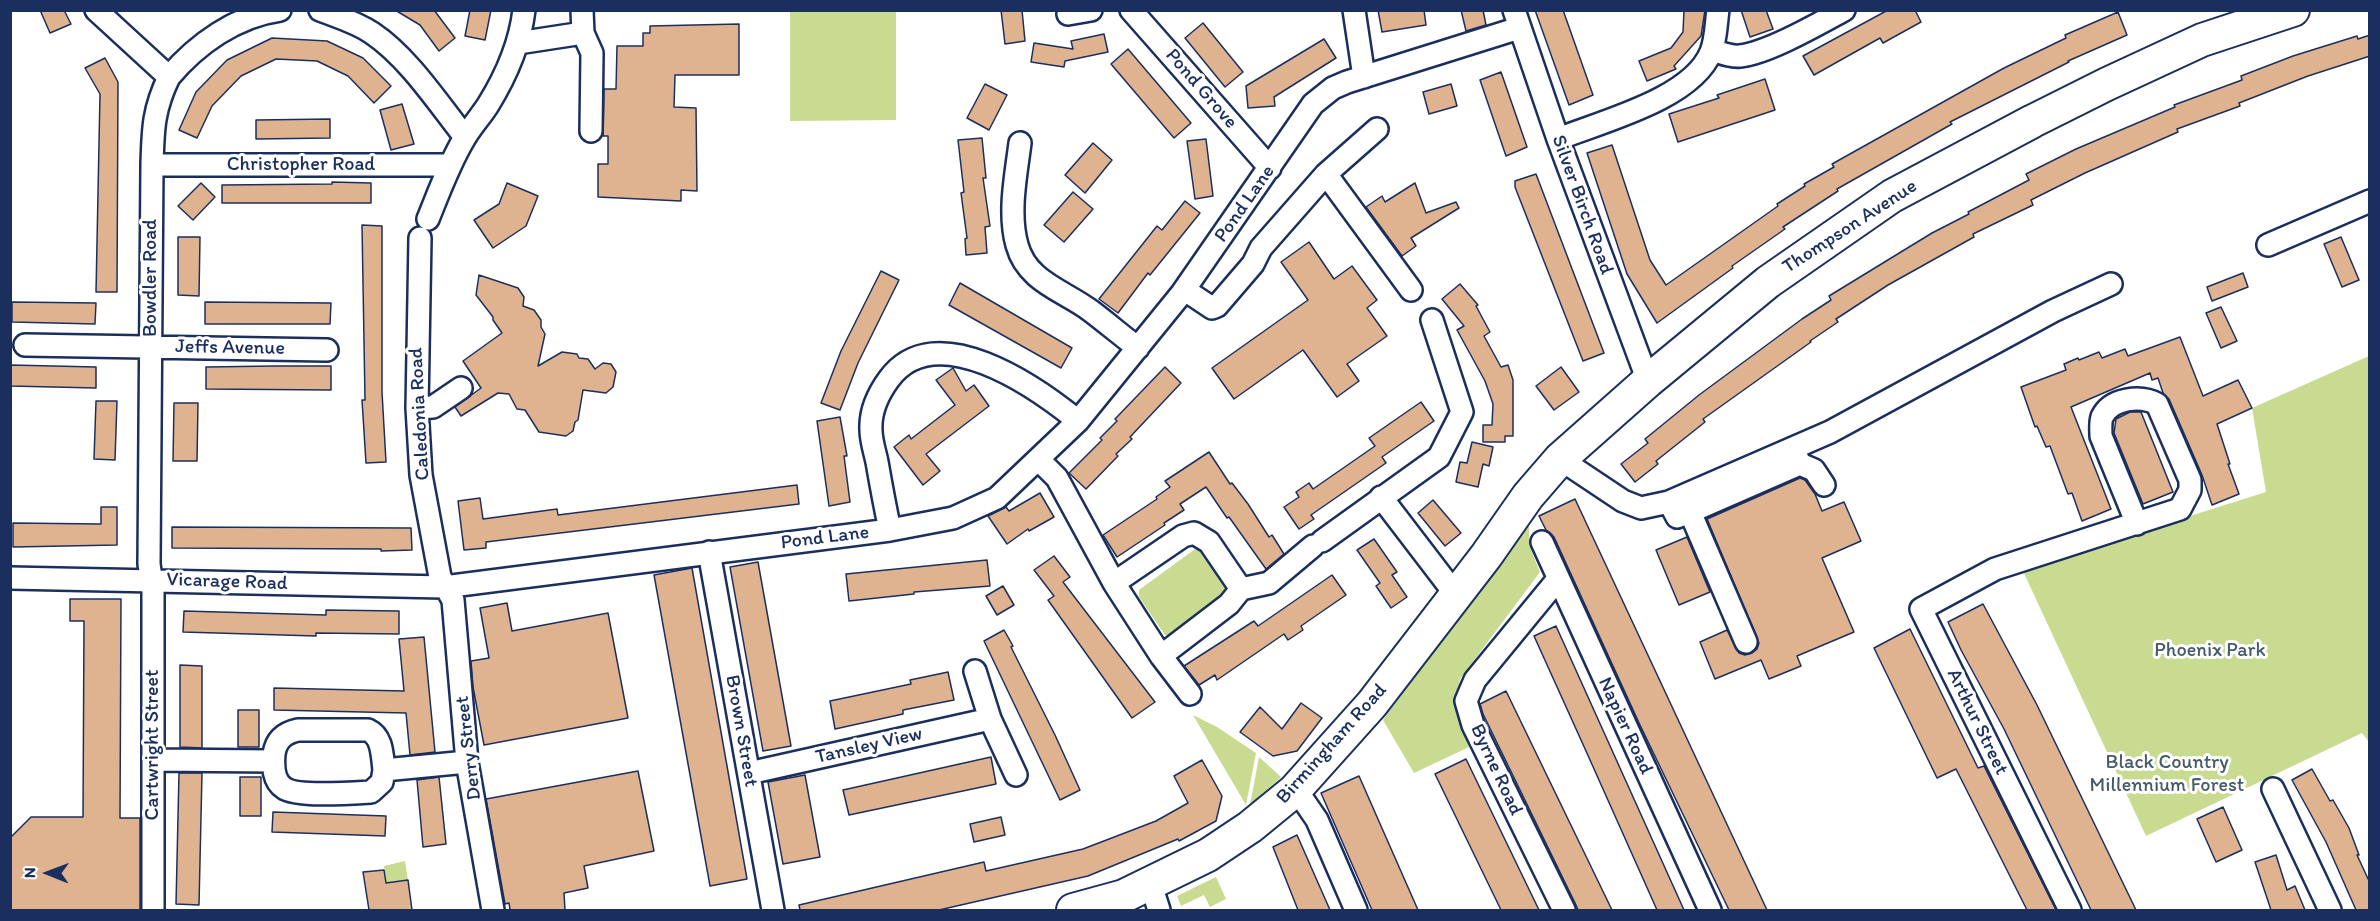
<!DOCTYPE html>
<html>
<head>
<meta charset="utf-8">
<style>
  body { margin:0 }
  #map { position:relative; width:2380px; height:921px; overflow:hidden; background:#fff; font-family:Itim,sans-serif }
  canvas { display:block }
  .frame { position:absolute; inset:0; border:12px solid #1b2f5e; pointer-events:none }
  .north { position:absolute; left:18px; top:843px; width:60px; height:60px; -webkit-text-stroke:4px #fff; paint-order:stroke; rotate:271deg; font-size:16px; font-weight:700; line-height:24px; text-align:center; color:#1b2f5e }
  .north::after { content:''; display:block; margin:auto; width:21px; height:27px; background:#1b2f5e; clip-path:polygon(50% 0,100% 100%,50% 72%,0 100%) }
</style>
</head>
<body>
<div id="map">
<canvas width="2380" height="921"></canvas>
<div class="frame"></div>
<div class="north">N</div>
</div>
<script>
const ctx = document.querySelector('canvas').getContext('2d');
ctx.lineJoin = 'round';
function fill(path, color) {
  ctx.fillStyle = color;
  ctx.fill(path, 'evenodd');
}
function strokePath(path, color, width, dash) {
  ctx.strokeStyle = color;
  ctx.lineWidth = width;
  ctx.lineCap = dash ? 'butt' : 'round';
  ctx.setLineDash(dash || []);
  ctx.stroke(path);
}
function write(font, color, halo, rows, align = 'center') {
  ctx.font = font + ' Itim,sans-serif';
  ctx.lineWidth = 6;
  ctx.setLineDash([]);
  ctx.textBaseline = 'middle';
  ctx.strokeStyle = halo;
  ctx.fillStyle = color;
  for (const [text, x, y, turn = 0] of rows) {
    ctx.save();
    ctx.translate(x, y);
    ctx.rotate((+turn || 0) * Math.PI / 180);
    ctx.textAlign = isNaN(turn) ? turn : align;
    if (halo) ctx.strokeText(text, 0, 0);
    ctx.fillText(text, 0, 0);
    ctx.restore();
  }
}
fill(new Path2D(`
  M790 11H896V120L790 121Z
  M2369 356V742L2362 733 2146 836 2022 569 2266 492 2252 408Z
  M1529 522V545L1540 572 1460 679 1457 703 1469 747 1414 773 1383 720Z
  M1195 549 1203 550 1230 587 1229 595 1173 635H1165L1139 597V590Z
  M1193 715 1217 727 1256 753 1246 805Z
  M1259 757 1281 777 1250 805Z
  M405 861 408 880 393 882 397 910H390L384 866Z
  M1216 877 1226 899 1210 907 1204 895 1181 906 1177 896Z`), '#c8db90');
const building = new Path2D(`
  M40 10H64L71 24 50 33Z
  M395 10H434L455 38 439 51 420 25Z
  M470 10H491L485 40 465 36Z
  M1001 10H1022L1025 41 1005 44Z
  M1378 10H1424L1426 25 1382 32Z
  M1461 10H1483L1486 25 1466 31Z
  M1535 10H1563L1593 95 1569 105Z
  M1684 10H1705L1701 36 1674 66 1676 69 1647 81 1639 61 1671 48 1683 32Z
  M1741 10H1766L1773 29 1750 37Z
  M1888 10H1915L1921 22 1883 43 1880 38 1814 75 1803 56Z
  M2118 12 2127 35 2068 61 2069 62 1950 122 1952 124 1837 189 1838 191 1783 227 1785 229 1732 266 1733 268 1657 323 1627 274 1587 153 1612 145 1650 260 1666 285 1778 206 1777 204 1805 186 1804 184 1834 167 1832 164 2004 68 2066 38 2065 35Z
  M1203 23 1243 72 1225 87 1185 38Z
  M739 24V75H675L674 107 696 108 697 191 681 190V201L598 197V164H608V136H603L604 89H616L617 46H643V33H650V26Z
  M1104 34 1108 52 1065 61 1064 67 1031 62 1034 43 1073 49 1071 41Z
  M2370 35V56L2308 76 2239 103 2240 106 2177 129 2178 132 2085 173 2031 200 2033 205 1973 234 1974 237 1888 285 1836 319 1838 322 1810 341 1811 342 1703 419 1705 422 1656 461 1658 464 1635 482 1621 464 1648 443 1645 439 1699 395 1802 319 1831 300 1829 296 1932 233 1969 214 1968 212 2029 180 2026 174 2076 149 2175 107 2174 105 2242 80 2241 76 2293 56 2357 36 2358 39Z
  M272 38 327 41 363 58 391 86 374 103 348 76 317 61 276 59 241 76 212 106 197 138 179 130 196 92 227 60Z
  M1324 39 1336 58 1274 97 1275 106 1248 108 1246 86Z
  M1128 49 1191 123 1174 138 1111 64Z
  M105 58 118 82 117 292H96L100 94 85 68Z
  M1501 72 1527 147 1506 156 1480 80Z
  M1765 79 1775 110 1678 142 1669 114 1719 98 1717 95Z
  M985 84 1007 95 989 130 967 118Z
  M1451 84 1457 106 1429 114 1423 92Z
  M402 104 414 144 391 150 380 110Z
  M330 119V138L256 139V120Z
  M982 138 986 178H983L990 226 985 227 987 253 966 255 965 239 967 238 961 193 964 192 958 140Z
  M1206 139 1213 196 1195 199 1187 141Z
  M1093 143 1112 160 1085 193 1065 175Z
  M1536 174 1604 353 1583 361 1515 187V181Z
  M332 182 371 183V203H222V185L332 184Z
  M201 183 215 197 193 220 178 206Z
  M507 183 538 196 526 226 493 248 474 220 499 204Z
  M1415 183 1426 213 1456 202 1459 208 1411 238 1416 246 1402 256 1366 207 1382 196 1385 202Z
  M1073 192 1093 209 1064 242 1044 225Z
  M1185 201 1200 213 1150 275 1148 273 1118 313 1099 299 1157 226 1162 230Z
  M362 225 382 226V392L386 462 366 463 362 400H365Z
  M178 237H200L199 296 178 295Z
  M2341 237 2359 280 2342 287 2324 244Z
  M1309 242 1334 279 1352 266 1377 300 1367 308 1387 336 1347 364 1359 381 1337 397 1303 350 1234 399 1212 368 1308 300 1281 262Z
  M881 271 899 280 858 363 840 410 821 403 841 351Z
  M2243 273 2248 287 2212 301 2207 287Z
  M479 275 518 288 524 297 523 306 534 310 541 320V327L545 334 538 366 562 352 577 354 579 358 588 359 595 369 603 363 611 364 616 372 613 387 606 393 583 390 578 420 575 422 573 431 566 436 539 432 525 410 517 409 509 394 498 393 461 416 455 407 481 388 463 361 502 333 493 320V317L476 295Z
  M960 283 1072 348 1061 368 949 305Z
  M1460 284 1478 305 1476 306 1490 332 1484 336 1501 367 1508 365 1513 380V436H1505V442H1483V425H1492L1493 404 1485 381 1457 330 1464 326 1442 299Z
  M12 302 96 303 95 324 12 322Z
  M205 302 331 303 330 324H205Z
  M2221 307 2237 341 2221 348 2206 313Z
  M2180 337 2203 396 2238 380 2252 408 2217 424 2230 464H2228L2239 494 2212 505 2202 475 2169 399 2163 393 2158 378 2152 380 2150 373 2071 407 2111 509 2082 521 2072 493 2068 494 2050 446 2046 447 2037 426 2035 427 2021 387 2066 370 2064 364 2078 358 2079 360 2099 352 2102 358 2125 349 2128 356Z
  M10 365 96 367V388L10 386Z
  M274 366H331V390L206 389V367Z
  M1165 367 1181 383 1130 437 1132 439 1116 454 1118 456 1086 489 1069 473 1102 440 1100 438 1117 421 1115 419Z
  M1561 367 1579 392 1554 410 1536 386Z
  M953 368 966 391 974 385 989 406 926 454 940 471 923 485 894 447 909 435 911 439 955 405 936 380Z
  M96 401H117L115 460 94 459Z
  M1421 402 1434 421 1382 457 1386 463 1311 515 1314 519 1299 529 1284 507 1299 497 1296 492 1309 483 1313 489 1375 446 1369 438Z
  M174 403H198L197 461H173Z
  M2130 412H2141L2173 492 2143 504 2114 433 2116 419Z
  M840 417 847 456H844L850 502 829 506 817 421Z
  M1472 442 1493 447 1489 466 1483 464 1478 487 1456 482 1460 462 1467 463Z
  M1209 452 1230 484 1232 483 1248 504 1269 537 1272 535 1284 554 1266 569 1229 517 1227 518 1206 487 1180 504 1184 510 1164 523 1165 525 1117 557 1103 535 1157 499 1156 497 1170 487 1165 481Z
  M1800 478 1805 480 1815 494 1822 511 1844 502 1861 541 1822 558 1854 632 1797 656 1801 666 1769 679 1761 660 1715 679 1700 642 1727 630 1739 653 1745 655 1752 653 1757 649 1759 643 1707 519Z
  M797 485 799 504 486 542V548L464 550 458 501 480 498 483 519 557 509 558 515Z
  M1040 493 1054 517 1029 531 1028 529 1007 544 988 516 1006 507 1009 511Z
  M1575 499 1767 910H1729L1640 725 1554 537 1546 530 1539 516Z
  M1433 500 1461 533 1445 546 1418 513Z
  M101 507H117V545L13 547V523L101 524Z
  M172 527 411 528 412 550 381 551V549L172 548Z
  M1687 537 1710 592 1679 605 1656 550Z
  M1374 539 1397 572 1392 575 1407 597 1391 608 1376 586 1380 583 1357 550Z
  M1054 556 1070 577 1063 582 1155 702 1132 718 1048 600 1054 596 1034 570Z
  M987 560 990 586 914 592V594L849 601 846 574Z
  M758 562 791 746 763 751 730 567Z
  M692 568 747 879 710 886 654 575Z
  M1332 575 1346 595 1301 626 1303 630 1288 640 1284 634 1217 680 1215 675 1199 685 1184 666 1254 621 1258 626Z
  M1003 586 1014 605 997 615 986 596Z
  M70 599H121L120 818H140V910H10L11 837 31 817H83L84 621H70Z
  M507 603 512 631 608 613 628 718 484 745 473 687 471 661 489 658 480 608Z
  M1983 604 2037 705 2136 910H2091L2004 729 1961 650 1948 622Z
  M326 610 399 611V634L316 633V636L183 632 184 611 326 615Z
  M1556 626 1684 910H1657L1586 751 1534 636Z
  M1910 629 1978 768 1984 766 2056 910H2027L1956 769 1937 778 1874 648Z
  M1004 630 1013 646 1011 647 1055 735 1080 790 1060 800 984 641Z
  M424 637 435 752 410 755 406 713 274 710V688L404 691 399 639Z
  M180 665 202 666V748L180 747Z
  M948 672 954 700 903 710V714L835 729 830 701 911 684 910 680Z
  M1506 691 1612 910H1578L1576 905 1483 714 1480 704Z
  M1301 703 1322 718 1297 751 1273 756 1240 732 1260 707 1282 729Z
  M238 710H259V747H238Z
  M991 757 996 784 849 815 843 790Z
  M1466 759 1539 910H1501L1435 774Z
  M1202 760 1222 796 1216 821 1179 841 1178 839 1088 876 939 910H800L799 905 984 862 986 871 1083 849 1156 821 1188 803 1174 776Z
  M2312 769 2330 801 2333 800 2349 828 2359 855H2357L2370 883V910H2356L2326 842 2292 780Z
  M638 771 654 851 584 866 588 888 564 893 565 910H510L509 903 505 904 486 799Z
  M179 773H202L199 905 176 904Z
  M805 775 820 857 783 864 768 782Z
  M1359 776 1418 910H1372L1321 793Z
  M240 777H261V816H240Z
  M439 777 446 844 423 847 417 780Z
  M2223 807 2242 850 2216 862 2197 819Z
  M273 812 386 816 385 836 272 832Z
  M1001 817 1005 835 974 842 970 824Z
  M1297 835 1330 910H1298L1273 847Z
  M2276 855 2287 890 2295 886 2305 910H2271L2255 862Z
  M384 870 386 883 408 880 412 910H369L363 872Z`);
fill(building, '#dfb390');
strokePath(building, '#1b2f5e', 1.5);
const minor = new Path2D(`
  M96 10 169 77C153 110 153 130 152 165L149 564 153 592V910
  M320 10C338 17 356 22 372 33 408 57 438 103 465 137
  M582 10 583 33
  M1131 10 1270 168
  M1354 10 1364 77
  M1514 10 1558 139 1648 381
  M1068 14 1091 10
  M518 43 583 33 592 53 591 131
  M1712 50C1721 53 1731 57 1740 56 1768 53 1818 24 1844 10
  M169 77C197 44 236 16 280 10
  M1558 139C1603 121 1692 99 1711 52 1716 40 1716 24 1718 10
  M1020 143C1016 175 1008 213 1017 245 1027 282 1063 290 1091 311 1107 323 1122 336 1138 348
  M152 165H450
  M1326 174 1411 290
  M428 219C439 192 449 164 464 139 471 127 481 116 488 105 506 76 520 44 524 10
  M420 238 417 408 421 475 440 577 453 600 467 762 493 910
  M2268 245 2370 201
  M1185 290 1212 308 1217 306 1253 264 1261 248 1326 174 1377 129
  M25 345 327 350
  M417 408 433 407 461 388
  M1560 459 1623 501 1641 508 1669 502 1830 432 2053 311 2111 284
  M1039 460 1057 478 1114 583 1161 656 1190 694
  M1800 464 1814 470 1824 485
  M1381 497 1456 595
  M1669 502 1677 517 1690 512 1800 464 1793 448
  M1690 512 1746 642
  M890 530C885 507 881 485 877 462 875 452 871 441 871 430 870 412 878 394 889 379 935 316 1035 386 1078 421
  M1322 541 1439 457 1462 412 1432 320
  M1542 542 1710 910
  M709 552 773 910
  M10 578 444 587 890 530 953 518 997 498 1078 421 1182 293 1313 104 1333 88 1347 82 1519 28
  M1558 579 1475 680 1466 701 1473 725 1564 910
  M1114 583 1183 536 1194 533 1209 542 1241 589 1229 604 1161 656
  M1241 589 1269 583 1313 546
  M975 671 990 719 1016 775
  M154 760 273 761
  M384 770C382 756 383 737 368 730H298C284 733 276 740 274 754 273 766 273 781 284 788 296 797 353 793 371 792L382 782 384 770 467 762
  M749 773 990 719
  M2273 789 2330 910
  M1304 801 1317 820 1356 910
  M1151 885 1159 910
  M2070 910 1921 609 1995 569 2180 509 2190 490V480L2157 404C2141 395 2111 398 2102 417 2100 423 2101 430 2101 436L2137 524`);
const highway = new Path2D(`
  M1073 910 1124 896 1208 855 1250 827 1294 791 1372 704 1486 556 1528 496 1560 459 1648 381 1768 282 1892 196 2033 121 2107 84 2202 40 2293 10`);
strokePath(minor, '#1b2f5e', 26);
strokePath(highway, '#1b2f5e', 36);
strokePath(minor, '#fff', 21);
strokePath(highway, '#fff', 32);
write('20px', '#1b2f5e', '#fff', [
  ["Pond Grove",1201,89,49],
  ["Christopher Road",301,165],
  ["Pond Lane",1245,204,-55],
  ["Silver Birch Road",1582,205,70],
  ["Thompson Avenue",1850,227,-33],
  ["Bowdler Road",151,278,-90],
  ["Jeffs Avenue",230,348,1],
  ["Caledonia Road",420,414,-93],
  ["Pond Lane",825,538,-7],
  ["Vicarage Road",227,582,2],
  ["Arthur Street",1977,722,64],
  ["Napier Road",1625,726,65],
  ["Brown Street",741,731,80],
  ["Birmingham Road",1332,744,-48],
  ["Cartwright Street",153,745,-90],
  ["Tansley View",869,746,-13],
  ["Derry Street",469,748,-97],
  ["Byrne Road",1496,770,65]
]);
write('20px', '#465a6a', '#fff', [
  ["Phoenix Park",2210,651],
  ["Black Country",2167,763],
  ["Millennium Forest",2167,786]
]);
</script>
</body>
</html>
